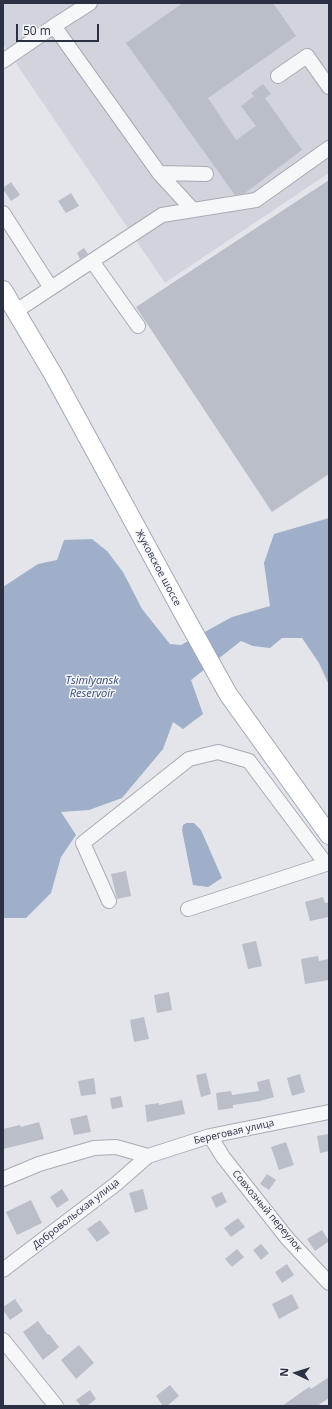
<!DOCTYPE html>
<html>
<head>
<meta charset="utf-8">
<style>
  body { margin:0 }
  #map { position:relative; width:332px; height:1409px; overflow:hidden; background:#e3e5eb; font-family:"Open Sans",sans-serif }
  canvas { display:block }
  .frame { position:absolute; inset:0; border:4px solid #2b3143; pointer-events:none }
  .north { position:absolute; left:276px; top:1353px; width:40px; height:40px; -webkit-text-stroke:3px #f3f4f8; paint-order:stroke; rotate:274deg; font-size:11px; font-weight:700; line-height:16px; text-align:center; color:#2b3143 }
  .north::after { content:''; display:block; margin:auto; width:14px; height:18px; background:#2b3143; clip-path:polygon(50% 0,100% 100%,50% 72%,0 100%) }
  .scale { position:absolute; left:16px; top:24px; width:83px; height:18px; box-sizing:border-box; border:2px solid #2b3143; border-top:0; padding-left:5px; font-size:12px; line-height:14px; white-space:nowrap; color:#2b3143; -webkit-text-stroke:3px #f3f4f8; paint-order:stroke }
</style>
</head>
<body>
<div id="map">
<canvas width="332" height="1409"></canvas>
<div class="frame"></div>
<div class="north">N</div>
<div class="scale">50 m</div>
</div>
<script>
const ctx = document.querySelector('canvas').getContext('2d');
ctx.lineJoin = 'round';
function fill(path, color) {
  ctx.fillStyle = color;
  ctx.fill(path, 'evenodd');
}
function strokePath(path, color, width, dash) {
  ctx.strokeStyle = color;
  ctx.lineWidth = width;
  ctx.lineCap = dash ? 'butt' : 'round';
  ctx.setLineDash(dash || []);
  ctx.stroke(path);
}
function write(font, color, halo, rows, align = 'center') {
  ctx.font = font + ' "Open Sans",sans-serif';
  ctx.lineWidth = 3;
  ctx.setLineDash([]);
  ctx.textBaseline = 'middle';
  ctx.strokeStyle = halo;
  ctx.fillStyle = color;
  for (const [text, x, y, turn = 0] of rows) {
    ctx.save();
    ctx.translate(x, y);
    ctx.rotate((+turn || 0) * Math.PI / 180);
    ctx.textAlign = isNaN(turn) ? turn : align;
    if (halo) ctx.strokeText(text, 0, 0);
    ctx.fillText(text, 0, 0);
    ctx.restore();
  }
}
fill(new Path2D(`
  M3 3H329V173L165 283 3 44Z`), '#d1d4dd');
fill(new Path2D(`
  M329 518V685L319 663 302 638H282L270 648 253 646 241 641 191 680 203 714 183 729 173 722 163 749 122 798 89 810 61 812 76 835 61 857 51 893 26 918H3V587L38 564 57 560 64 540 92 539 107 551 123 572 142 609 170 644 181 645 232 617 270 606 264 563 274 534Z
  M186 823H194L201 830 222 878 208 887 193 885 182 830 183 825Z`), '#9fafca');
fill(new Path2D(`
  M183 3H273L296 36 208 98 236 140 256 126 241 106 254 96 251 93 263 84 271 94 265 98 302 150 245 193 235 195 126 43Z
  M329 180V474L272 512 136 307Z
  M11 182 20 195 11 201 3 189V188Z
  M71 193 79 206 66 213 58 201Z
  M84 248 88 254 80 259 77 253Z
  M126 871 131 896 117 899 111 874Z
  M323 897 325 903 329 902V917L310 921 305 902Z
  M256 941 262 966 248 969 242 944Z
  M318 956 319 961 329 959V980L305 984 301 959Z
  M169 992 172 1010 157 1013 154 995Z
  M144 1017 149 1039 134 1042 130 1020Z
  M206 1073 211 1094 201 1097 196 1075Z
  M300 1074 305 1092 292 1096 287 1078Z
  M94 1078 96 1094 81 1096 78 1081Z
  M269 1079 274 1097 260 1101 233 1105V1108L218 1110 216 1093 231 1091 232 1095 259 1091 257 1082Z
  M121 1096 123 1107 112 1109 110 1098Z
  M182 1100 185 1114 147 1122 145 1105 159 1103V1105Z
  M87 1115 91 1132 74 1135 70 1119Z
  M39 1122 44 1139 3 1149V1129L20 1125 21 1127Z
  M329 1134V1151L320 1153 317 1136Z
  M286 1142 294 1165 279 1170 271 1147Z
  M267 1174 276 1180 269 1190 260 1184Z
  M62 1189 69 1200 57 1208 50 1197Z
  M143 1189 148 1209 135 1213 129 1193Z
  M222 1192 227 1202 216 1208 211 1197Z
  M31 1200 42 1223 17 1235 6 1212Z
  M238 1218 245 1227 231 1237 224 1228Z
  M100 1220 110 1233 97 1242 87 1229Z
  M322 1230 329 1241 315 1251 307 1239Z
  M261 1244 269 1253 261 1260 253 1250Z
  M237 1249 244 1257 232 1267 225 1259Z
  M287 1264 294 1275 282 1283 275 1272Z
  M292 1294 299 1308 279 1319 272 1304Z
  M15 1299 23 1311 10 1320 3 1310V1307Z
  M38 1321 48 1335 49 1334 59 1347 43 1360 23 1332Z
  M79 1345 94 1363 76 1379 61 1360Z
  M329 1377V1398L317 1406H282L309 1387 311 1389Z
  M170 1385 179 1396 167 1406H163L156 1396Z
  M90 1390 96 1399 87 1406H81L76 1400Z`), '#babec8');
const minor = new Path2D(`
  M54 26 159 173 206 174
  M3 61 54 26 90 3
  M278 76 307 56 329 87
  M159 173 193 210
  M3 213 51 288
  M92 261 138 326
  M16 311 162 215 256 200 329 148
  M109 901 83 843 189 759 218 752 249 761 326 864
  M188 909 329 863
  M210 1136 223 1157 287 1238 329 1283
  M3 1179 39 1164 94 1148 116 1147 148 1156 210 1136 329 1112
  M3 1270 116 1184 148 1156
  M3 1340 56 1406`);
const major = new Path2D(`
  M3 290 53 374 182 611 228 694 329 835`);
strokePath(minor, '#a8abb5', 16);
strokePath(major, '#a2a8b7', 20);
strokePath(minor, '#f6f7f9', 14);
strokePath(major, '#fff', 18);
write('10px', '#2b3143', '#f3f4f8', [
  ["Жуковское шоссе",158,568,62],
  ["Береговая улица",234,1132,-13],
  ["Совхозный переулок",267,1211,50],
  ["Добровольская улица",76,1214,-38]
]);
write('italic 11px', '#354b77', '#f3f4f8', [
  ["Tsimlyansk",92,681],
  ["Reservoir",92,694]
]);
</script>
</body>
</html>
